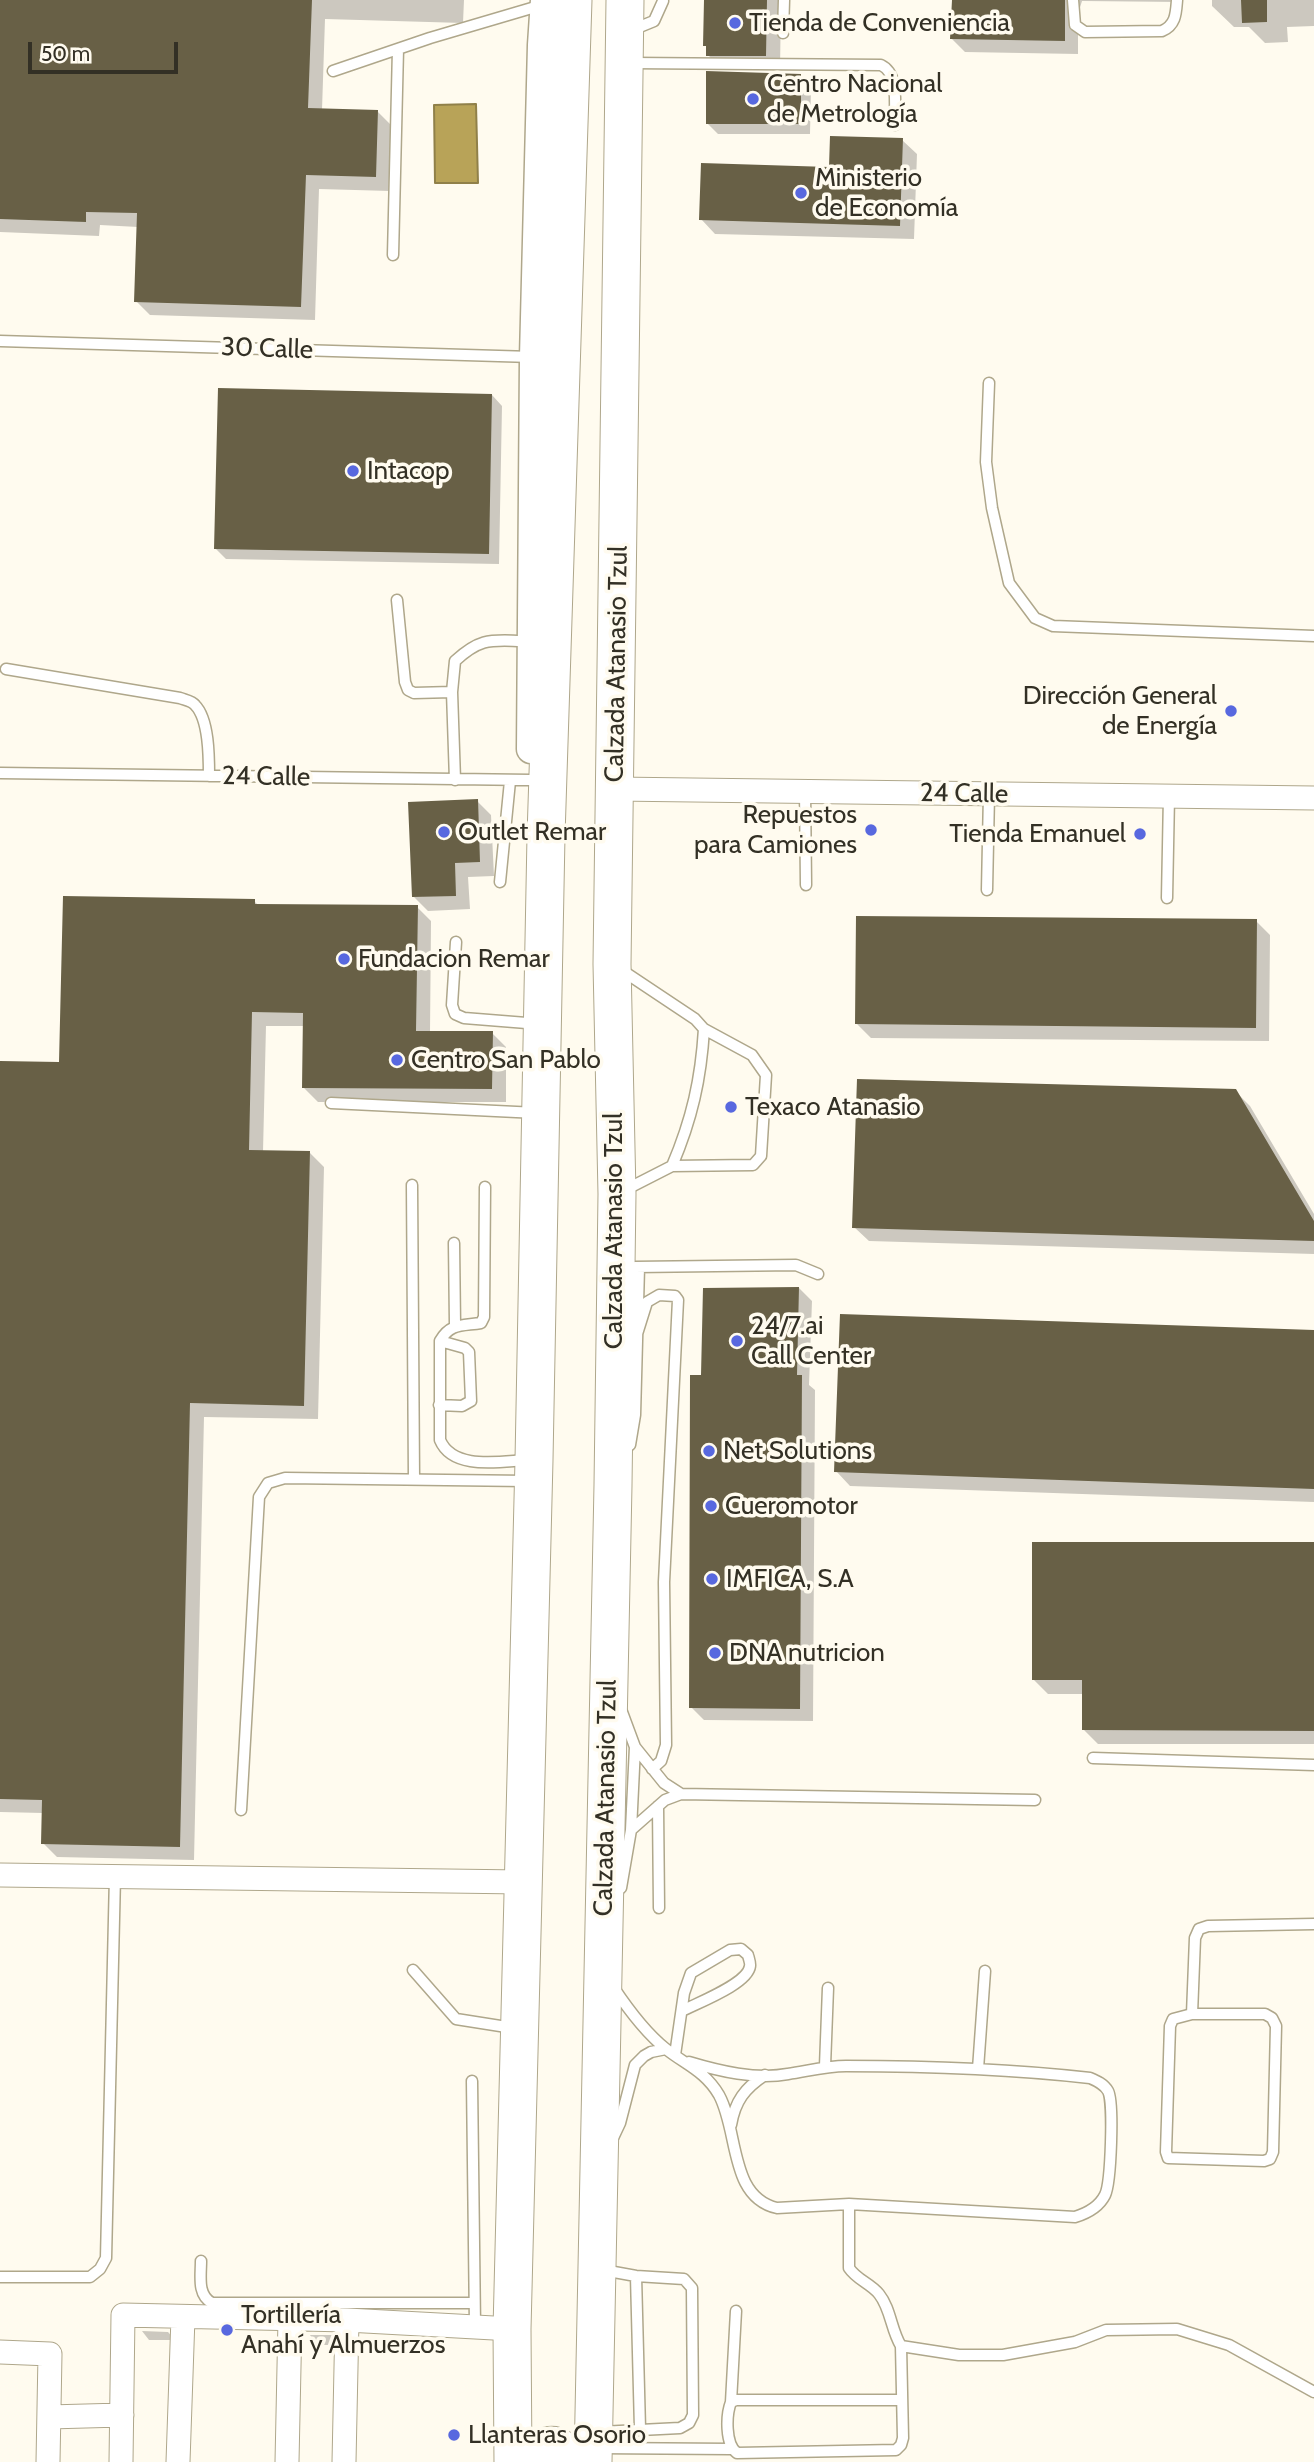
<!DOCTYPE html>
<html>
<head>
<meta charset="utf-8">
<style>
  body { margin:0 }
  #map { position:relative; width:1314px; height:2462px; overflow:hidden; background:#fffbef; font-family:Cabin,sans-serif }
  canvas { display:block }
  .scale { position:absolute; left:28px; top:42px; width:150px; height:32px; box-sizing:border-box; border:4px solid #333025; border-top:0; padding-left:9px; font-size:21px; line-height:24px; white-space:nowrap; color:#333025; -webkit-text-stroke:5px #fffbef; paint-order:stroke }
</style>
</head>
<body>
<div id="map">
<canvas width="1314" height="2462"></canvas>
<div class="scale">50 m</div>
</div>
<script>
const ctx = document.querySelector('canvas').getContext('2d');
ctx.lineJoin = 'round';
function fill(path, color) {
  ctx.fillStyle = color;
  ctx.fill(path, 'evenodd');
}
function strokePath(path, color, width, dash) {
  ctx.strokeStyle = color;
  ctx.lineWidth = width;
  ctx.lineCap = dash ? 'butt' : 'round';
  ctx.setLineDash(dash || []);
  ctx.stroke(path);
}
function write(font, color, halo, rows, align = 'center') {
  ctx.font = font + ' Cabin,sans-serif';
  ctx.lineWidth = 7;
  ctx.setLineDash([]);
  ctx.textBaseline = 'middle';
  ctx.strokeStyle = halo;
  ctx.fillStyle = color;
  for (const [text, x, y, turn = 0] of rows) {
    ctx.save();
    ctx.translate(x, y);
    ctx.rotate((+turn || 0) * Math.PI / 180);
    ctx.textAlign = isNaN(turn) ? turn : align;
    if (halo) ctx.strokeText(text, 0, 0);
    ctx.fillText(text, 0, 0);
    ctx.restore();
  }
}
const water = new Path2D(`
  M476 104 478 183H435L434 105Z`);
fill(water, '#b8a358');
strokePath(water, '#908049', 2);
fill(new Path2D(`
  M0 0H464L463 23 325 19 322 110 378 112 392 126 390 191 319 189 315 320 150 315 136 301 138 227 100 225 99 236 0 232Z
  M706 0H781L780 70 722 69 708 55V48L705 45Z
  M954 0H1181V2L1082 1 1078 14V54L965 52 952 39Z
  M1212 0H1314V26L1287 27 1288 42 1265 43 1249 27H1234L1212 6Z
  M800 75 811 86 810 134H718L707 123Z
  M902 140 917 154 914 239 715 234 701 219Z
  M492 395 502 406 499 564 226 559 215 548Z
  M477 801 491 815 494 876 468 877 470 909 428 911 414 897Z
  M254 901 258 905 417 907 431 921 430 1033H492L506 1047V1102H318L304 1088V1026H266L263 1152 310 1153 324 1167 318 1419 204 1417 194 1860 57 1857 43 1843V1813L0 1812V1062L60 1064Z
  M1256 921 1270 935 1269 1041 871 1038 857 1024Z
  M1235 1091 1250 1106 1314 1214V1254L869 1241 854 1227Z
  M799 1288 812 1301 809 1385 815 1390 813 1721 704 1720 691 1707 703 1377Z
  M1314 1332V1502L850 1486 836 1471Z
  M1314 1544V1744H1098L1084 1730V1694H1048L1033 1679Z
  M142 2331 168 2332 175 2340H149Z
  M310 2335H332L339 2342V2345H316Z`), '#0003');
fill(new Path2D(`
  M0 0H312L308 108 378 110 376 177 306 175 301 307 134 302 137 213 86 212V222L0 219Z
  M704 0H767L766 56H706V46H703Z
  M952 0H1065V41L950 39Z
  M1241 0H1267V22L1242 23Z
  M706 71 801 74V124H706Z
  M830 136 903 138 900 226 699 220 701 163 829 167Z
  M218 388 492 394 489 554 214 549Z
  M478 799 480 862 455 863 456 896 412 897 408 802Z
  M63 896 255 899V904L418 905 416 1031H493L492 1089 302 1088 303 1013 252 1012 249 1150 310 1151 304 1406 190 1403 180 1847 41 1844 42 1800 0 1799V1061L59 1062Z
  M856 916 1257 919 1256 1028 855 1024Z
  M857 1079 1236 1089 1314 1221V1241L852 1228Z
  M799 1287 797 1375H802L800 1709 689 1708 690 1375H701L703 1288Z
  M840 1314 1314 1330V1489L834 1472Z
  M1032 1542H1314V1731L1082 1730V1680H1032Z`), '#686046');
const service = new Path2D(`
  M1073 0 1075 25 1085 32 1162 31C1176 25 1176 13 1177 0
  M632 30 654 21 663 1
  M783 33 784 0
  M631 63 881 65C900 74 894 106 895 125
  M333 71 430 38 542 5
  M393 255 398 49
  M0 341 532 357
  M989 383 986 462 992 508 1009 583 1035 618 1053 626 1314 636
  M397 600 405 682 408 690 414 693 452 692
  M6 669 180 698C185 700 192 701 195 705 209 719 209 757 209 776
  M0 773 531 780
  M455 780 452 692 455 661C483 635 494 641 529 641
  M805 791 806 885
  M500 882 510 781
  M987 890 989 794
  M1167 898 1169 796
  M456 942 452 1005 455 1014 464 1018 539 1024
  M620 969 695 1019 704 1029 752 1055 766 1075 761 1156 753 1165 672 1166 623 1191
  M331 1103 537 1113
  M672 1166C692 1119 701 1079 704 1029
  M412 1185 414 1479
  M485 1187 484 1317 481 1323C462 1326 450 1323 440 1341V1440C453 1471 501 1461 528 1460
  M454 1243 455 1325
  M635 1267 796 1265 818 1274
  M637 1334 647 1302 659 1295 675 1296 678 1300 664 1582 666 1745 661 1761 652 1769
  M439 1405 462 1406 471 1401 469 1352 465 1348 440 1341
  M630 1445 635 1415 639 1267
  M635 1747 664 1783 681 1794
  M1093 1758 1314 1765
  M658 1806 659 1908
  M241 1810 259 1497 268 1483 285 1478 527 1481
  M631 1830 665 1800 681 1794 1035 1800
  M621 1888 631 1830 635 1747 622 1712
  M413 1970 456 2019 513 2028
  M614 1988C628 2009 646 2033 666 2049 686 2065 705 2071 719 2095 739 2132 729 2197 777 2208L849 2204 1075 2217C1088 2213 1099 2207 1105 2195 1111 2183 1114 2102 1108 2091 1104 2084 1097 2081 1090 2078 1010 2069 927 2066 846 2066 826 2066 808 2071 788 2074 756 2080 719 2071 689 2062
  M1192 2014H1265L1272 2018 1276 2026 1273 2152 1270 2159 1264 2161 1168 2158 1166 2152 1170 2026 1173 2019Z
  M1192 2014 1195 1938 1199 1929 1208 1926 1314 1924
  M675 2055 684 1993 691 1973 730 1950 741 1949 748 1955C748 1956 751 1964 750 1966 748 1984 697 2003 682 2011
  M825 2066 828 1988
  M978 2069 985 1971
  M472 2081 475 2326
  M731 2125C735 2101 745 2088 765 2075
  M612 2140 620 2123 635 2065 644 2056 651 2052 666 2049
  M849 2204V2268C857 2280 870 2283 879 2294 891 2309 891 2330 901 2346L959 2355H1003L1075 2342 1106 2330 1177 2329 1229 2345 1314 2392
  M201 2261C201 2276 197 2295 212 2303H474
  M636 2276 640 2429
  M0 2277H90L100 2269 106 2258 115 1876
  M901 2346 903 2438 901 2445 896 2450 737 2453C725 2444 726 2415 731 2402L736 2400H902
  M731 2402 736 2311
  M600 2432 680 2428 689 2423 693 2415 692 2288 684 2279 636 2276 603 2270
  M597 2448 731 2449`);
const minor = new Path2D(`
  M615 789 1314 798
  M0 1875 522 1882
  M0 2352 50 2354 48 2462
  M49 2417 122 2415
  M121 2462 123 2315 347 2320 512 2329
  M178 2462 183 2317
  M287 2462 290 2319
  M344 2462 347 2320`);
const tertiary = new Path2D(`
  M531 749 534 357 542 45 545 0`);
const primary = new Path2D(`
  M513 2462 512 2329 534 1460 546 836 573 0
  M522 2462C537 2448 559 2433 569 2462
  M593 2462 613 1485 617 1194 612 964 625 0`);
strokePath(service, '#afa78b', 13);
strokePath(minor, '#afa78b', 25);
strokePath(tertiary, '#afa78b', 31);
strokePath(primary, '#afa78b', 39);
strokePath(service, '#fff', 10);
strokePath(minor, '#fff', 23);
strokePath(tertiary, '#fff', 28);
strokePath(primary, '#fff', 37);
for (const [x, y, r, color] of [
  [735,23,7,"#5868df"],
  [753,99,7,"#5868df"],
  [801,193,7,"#5868df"],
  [353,471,7,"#5868df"],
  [1231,711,7,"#5868df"],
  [871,830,7,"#5868df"],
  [444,832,7,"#5868df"],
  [1140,834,7,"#5868df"],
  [344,959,7,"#5868df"],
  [397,1060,7,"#5868df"],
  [731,1107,7,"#5868df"],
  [737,1341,7,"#5868df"],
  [709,1451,7,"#5868df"],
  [711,1506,7,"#5868df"],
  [712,1579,7,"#5868df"],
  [715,1653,7,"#5868df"],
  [227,2330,7,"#5868df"],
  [454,2435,7,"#5868df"]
]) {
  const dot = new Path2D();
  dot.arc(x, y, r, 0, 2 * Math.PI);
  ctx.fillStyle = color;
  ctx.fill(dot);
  strokePath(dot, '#fffbef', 2.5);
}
write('26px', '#333025', '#fffbef', [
  ["Tienda de Conveniencia",749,23],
  ["Centro Nacional",767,84],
  ["de Metrología",767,114],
  ["Ministerio",815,178],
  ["de Economía",815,208],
  ["Intacop",367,471],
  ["Dirección General",1217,696,"right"],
  ["de Energía",1217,726,"right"],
  ["Repuestos",857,815,"right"],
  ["para Camiones",857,845,"right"],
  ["Outlet Remar",458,832],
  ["Tienda Emanuel",1126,834,"right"],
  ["Fundacion Remar",358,959],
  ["Centro San Pablo",411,1060],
  ["Texaco Atanasio",745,1107],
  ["24/7.ai",751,1326],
  ["Call Center",751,1356],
  ["Net Solutions",723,1451],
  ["Cueromotor",725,1506],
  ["IMFICA, S.A",726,1579],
  ["DNA nutricion",729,1653],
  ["Tortillería",241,2315],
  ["Anahí y Almuerzos",241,2345],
  ["Llanteras Osorio",468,2435]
], 'left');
write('26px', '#333025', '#fffbef', [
  ["30 Calle",267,349,2],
  ["Calzada Atanasio Tzul",617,664,-89],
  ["24 Calle",266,777,1],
  ["24 Calle",964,794,1],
  ["Calzada Atanasio Tzul",614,1231,-90],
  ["Calzada Atanasio Tzul",606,1798,-89]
]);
</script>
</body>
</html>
